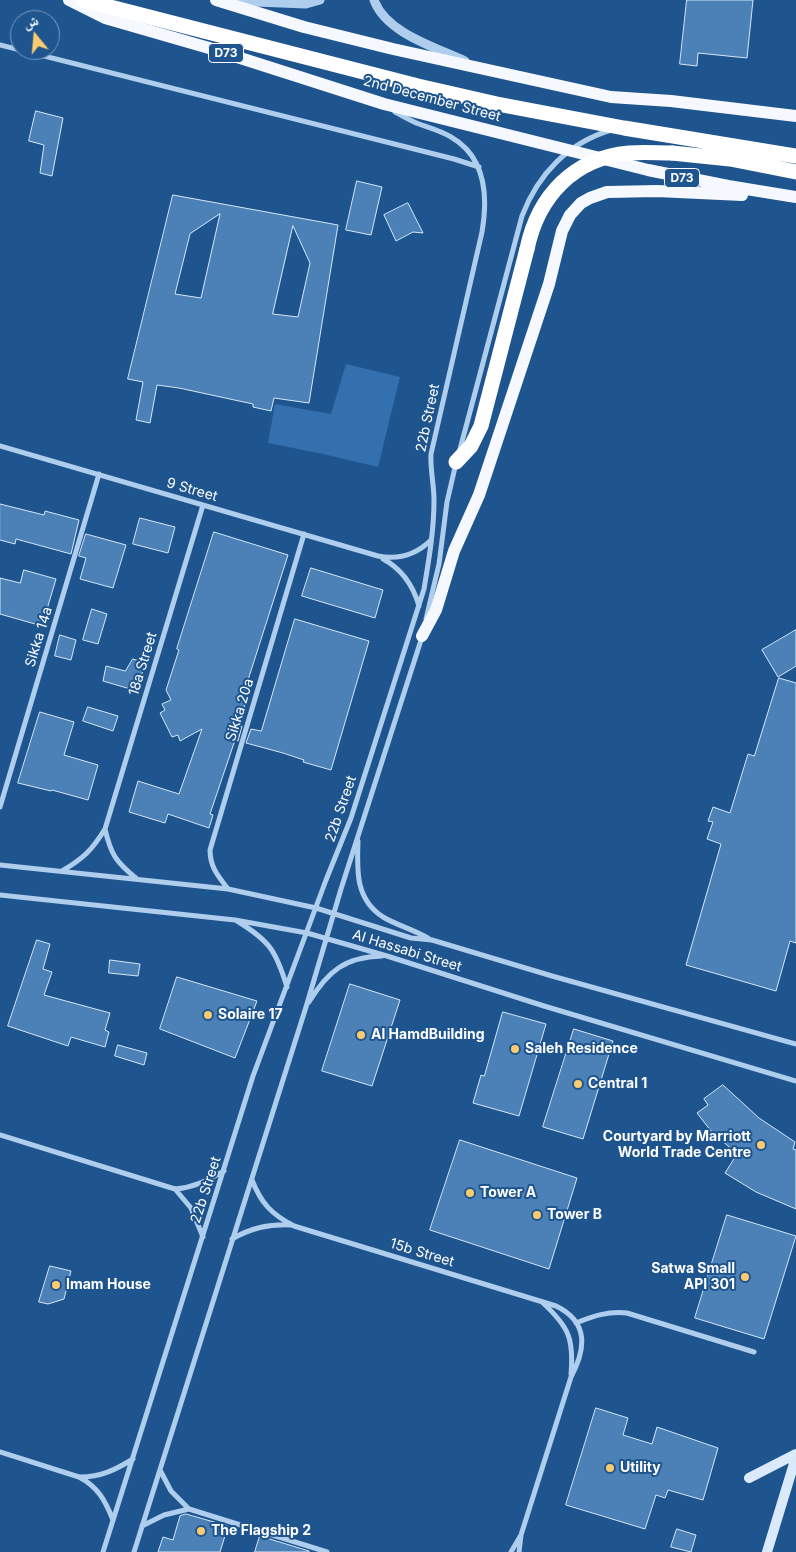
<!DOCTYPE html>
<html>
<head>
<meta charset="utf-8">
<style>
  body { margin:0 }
  #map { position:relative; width:796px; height:1552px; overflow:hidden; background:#1f558f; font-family:Inter,"Noto Naskh Arabic",sans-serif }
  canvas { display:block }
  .north { position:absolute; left:10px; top:10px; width:50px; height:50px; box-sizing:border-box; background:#1f558f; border:1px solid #7999bc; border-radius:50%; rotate:343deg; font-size:14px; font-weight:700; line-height:20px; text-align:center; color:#fff }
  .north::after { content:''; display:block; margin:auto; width:18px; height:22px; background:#fbcc6f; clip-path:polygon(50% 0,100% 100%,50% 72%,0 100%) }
</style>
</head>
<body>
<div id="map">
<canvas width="796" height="1552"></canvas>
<div class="north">ش</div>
</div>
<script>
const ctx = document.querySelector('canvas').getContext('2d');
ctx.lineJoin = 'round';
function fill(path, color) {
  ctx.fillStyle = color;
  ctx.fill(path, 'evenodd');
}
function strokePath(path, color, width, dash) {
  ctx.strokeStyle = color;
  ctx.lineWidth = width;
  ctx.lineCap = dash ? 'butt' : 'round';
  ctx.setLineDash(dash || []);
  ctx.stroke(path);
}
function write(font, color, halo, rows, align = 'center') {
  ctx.font = font + ' Inter,sans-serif';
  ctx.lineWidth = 4;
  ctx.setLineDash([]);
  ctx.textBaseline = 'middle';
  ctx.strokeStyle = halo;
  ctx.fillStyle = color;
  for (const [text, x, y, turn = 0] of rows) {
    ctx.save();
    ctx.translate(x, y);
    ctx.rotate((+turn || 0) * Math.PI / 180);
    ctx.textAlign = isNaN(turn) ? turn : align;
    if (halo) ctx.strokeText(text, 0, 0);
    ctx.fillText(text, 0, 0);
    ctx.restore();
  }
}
fill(new Path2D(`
  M346 364 400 377 378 467 323 454 268 443 275 404 331 414Z`), '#3370ad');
const building = new Path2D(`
  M687 0H753L747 58 698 53 697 66 680 64Z
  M36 111 63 118 52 176 40 173 44 145 29 141Z
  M357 181 382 187 371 235 346 230Z
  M173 195 338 225 309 403 274 398 271 411 253 407V404L179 388 157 385 150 423 136 420 143 382 128 379ZM220 214 201 298 175 294 190 234ZM293 226 310 263 298 317 273 314Z
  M408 203 423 233 413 232 396 241 384 215Z
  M0 504 44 515 45 511 79 520 71 554 16 539 15 544 0 540Z
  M140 518 175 527 168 553 133 544Z
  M214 532 288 555 248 680 250 681 244 700 246 701 239 726H242L238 741 235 740 210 814 213 815 209 828 168 814 165 823 129 812 138 781 179 794 202 729 180 741 178 735 172 737 160 713 165 710 162 704 171 700 166 690 179 650 177 649Z
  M86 534 126 545 113 588 80 579 86 558 79 556Z
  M311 568 383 590 375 618 302 596Z
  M24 570 56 579 42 626 0 614V578L20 583Z
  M92 609 107 614 98 644 83 640Z
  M295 619 369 641 331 770 303 762 304 760 283 753 246 743 251 729 261 731Z
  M796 630V666L778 677 762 650Z
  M60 635 76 640 71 660 55 656Z
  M133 659 145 663 137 691 103 681 106 666 125 671Z
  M779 678 796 683V943L790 941 776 991 686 965 721 844 707 839 713 822 708 821 713 807 730 813 748 754 754 756Z
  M88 707 118 716 113 731 83 721Z
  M40 712 74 722 64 755 98 765 88 800 52 790 51 791 18 783Z
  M37 940 50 944 43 969 52 972 44 995 110 1013 105 1030 109 1032 105 1047 71 1037 68 1046 8 1026Z
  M110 960 140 964 138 976 109 973Z
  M177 977 257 1001 235 1058 160 1029Z
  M350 984 400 1000 372 1086 322 1071Z
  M503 1012 546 1024 519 1116 473 1103 481 1075 484 1076Z
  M574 1029 613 1041 583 1139 543 1127Z
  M118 1045 147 1053 144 1065 115 1056Z
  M723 1085 759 1118 795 1142 793 1149 796 1150V1209L756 1192 725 1173 737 1154 711 1131 697 1113 708 1105 704 1099Z
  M460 1140 577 1178 549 1269 430 1230Z
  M727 1215 796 1236 764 1339 695 1318Z
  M50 1266 71 1271 64 1299 48 1304 39 1302Z
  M596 1408 628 1418 623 1435 652 1444 657 1427 718 1448 703 1500 668 1490 665 1498 656 1495 645 1529 566 1505Z
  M186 1514 228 1526 220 1552H158L163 1537 173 1540 180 1516Z
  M677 1529 696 1535 691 1552 671 1547Z
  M260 1536 309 1551V1552H255Z`);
fill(building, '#4c81b8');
strokePath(building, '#d4e7f9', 1);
strokePath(new Path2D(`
  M0 45 454 159 479 167
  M0 446 378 556C399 560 416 555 431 540
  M459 453 522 216C538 174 568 143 611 130
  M383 559C402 569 413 585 419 606
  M426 619 439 564 447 502 456 463
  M0 807 99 474
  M105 829C111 855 116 862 137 879
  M358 841C357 870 355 899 383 917 398 926 416 930 431 940
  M0 865 228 889 316 908 411 938 432 940 552 976 796 1044
  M62 871C84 858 92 850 105 829L203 505
  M228 889C218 876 210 867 210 850L304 534
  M0 895 235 920 307 933 387 956 544 1006 796 1081
  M237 921C270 941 276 951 287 987
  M309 1002C328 971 345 957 382 956
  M0 1135 175 1189C194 1188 207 1180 224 1171
  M252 1180C261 1203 271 1214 294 1226L556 1306C589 1322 586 1349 571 1377L521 1535 519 1552
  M175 1189 191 1208 203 1237
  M232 1239C251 1228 268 1224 291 1225
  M543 1303C569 1327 574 1339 571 1374
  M576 1323C593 1316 608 1311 627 1313L754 1352
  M0 1452 79 1477C98 1487 105 1500 113 1520
  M160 1470 171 1491 189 1509 327 1552
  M80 1477C101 1477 115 1470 133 1459
  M142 1526 164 1515 189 1509
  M103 1552 253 1076 326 880 351 818 424 589C429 559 434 530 434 500 434 484 430 469 431 454L482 232C488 197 486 157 451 137 441 131 430 128 419 124 411 121 403 116 395 112
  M134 1552 306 1007 341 889 422 637
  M511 1552 521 1535`), '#afceed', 5);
strokePath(new Path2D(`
  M374 0C386 33 435 47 465 61
  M231 1 306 4 320 0`), '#afceed', 9);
strokePath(new Path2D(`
  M749 1478 796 1454
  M767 1552 796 1457`), '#dbeafa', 10);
strokePath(new Path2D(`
  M69 0 105 18 209 48 384 104 648 170 728 186 796 197
  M216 0 304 27 393 49 611 97 671 101 796 116
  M422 636 436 610 454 551 479 495 549 284 562 231 570 215 581 203 590 198 607 192 657 191 742 195`), '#f5f9ff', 12);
strokePath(new Path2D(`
  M83 0 418 86 497 104 624 128 796 156
  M672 153 730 159 796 172
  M456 462 471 446 481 426 527 249`), '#fff', 15);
strokePath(new Path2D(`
  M527 249C538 196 574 158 629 153 644 152 658 153 672 153`), '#fff', 15);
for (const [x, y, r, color] of [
  [208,1015,5,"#fbcc6f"],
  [361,1035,5,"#fbcc6f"],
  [515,1049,5,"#fbcc6f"],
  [578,1084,5,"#fbcc6f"],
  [761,1145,5,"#fbcc6f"],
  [470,1193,5,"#fbcc6f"],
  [537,1215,5,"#fbcc6f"],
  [745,1277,5,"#fbcc6f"],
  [56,1285,5,"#fbcc6f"],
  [610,1468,5,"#fbcc6f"],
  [201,1531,5,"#fbcc6f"]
]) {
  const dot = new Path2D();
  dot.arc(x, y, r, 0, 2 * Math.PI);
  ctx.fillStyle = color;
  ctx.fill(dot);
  strokePath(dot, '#1f558f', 2);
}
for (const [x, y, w] of [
  [226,53,35],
  [682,178,35]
]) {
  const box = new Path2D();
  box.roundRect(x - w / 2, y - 9.5, w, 19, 4);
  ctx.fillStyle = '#1f558f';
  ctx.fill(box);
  strokePath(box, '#fff', 1);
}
write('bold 12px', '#fff', null, [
  ["D73",226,53],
  ["D73",682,178]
]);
write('14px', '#fff', '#1f558f', [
  ["2nd December Street",432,99,15],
  ["22b Street",428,418,-78],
  ["9 Street",192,490,16],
  ["Sikka 14a",39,637,-73],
  ["18a Street",143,664,-73],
  ["Sikka 20a",240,710,-73],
  ["22b Street",341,809,-71],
  ["Al Hassabi Street",407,951,17],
  ["22b Street",206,1190,-72],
  ["15b Street",422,1253,17]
]);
write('bold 14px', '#fff', '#1f558f', [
  ["Solaire 17",218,1015],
  ["Al HamdBuilding",371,1035],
  ["Saleh Residence",525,1049],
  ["Central 1",588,1084],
  ["Courtyard by Marriott",751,1137,"right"],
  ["World Trade Centre",751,1153,"right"],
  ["Tower A",480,1193],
  ["Tower B",547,1215],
  ["Satwa Small",735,1269,"right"],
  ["API 301",735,1285,"right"],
  ["Imam House",66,1285],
  ["Utility",620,1468],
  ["The Flagship 2",211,1531]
], 'left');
</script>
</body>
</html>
